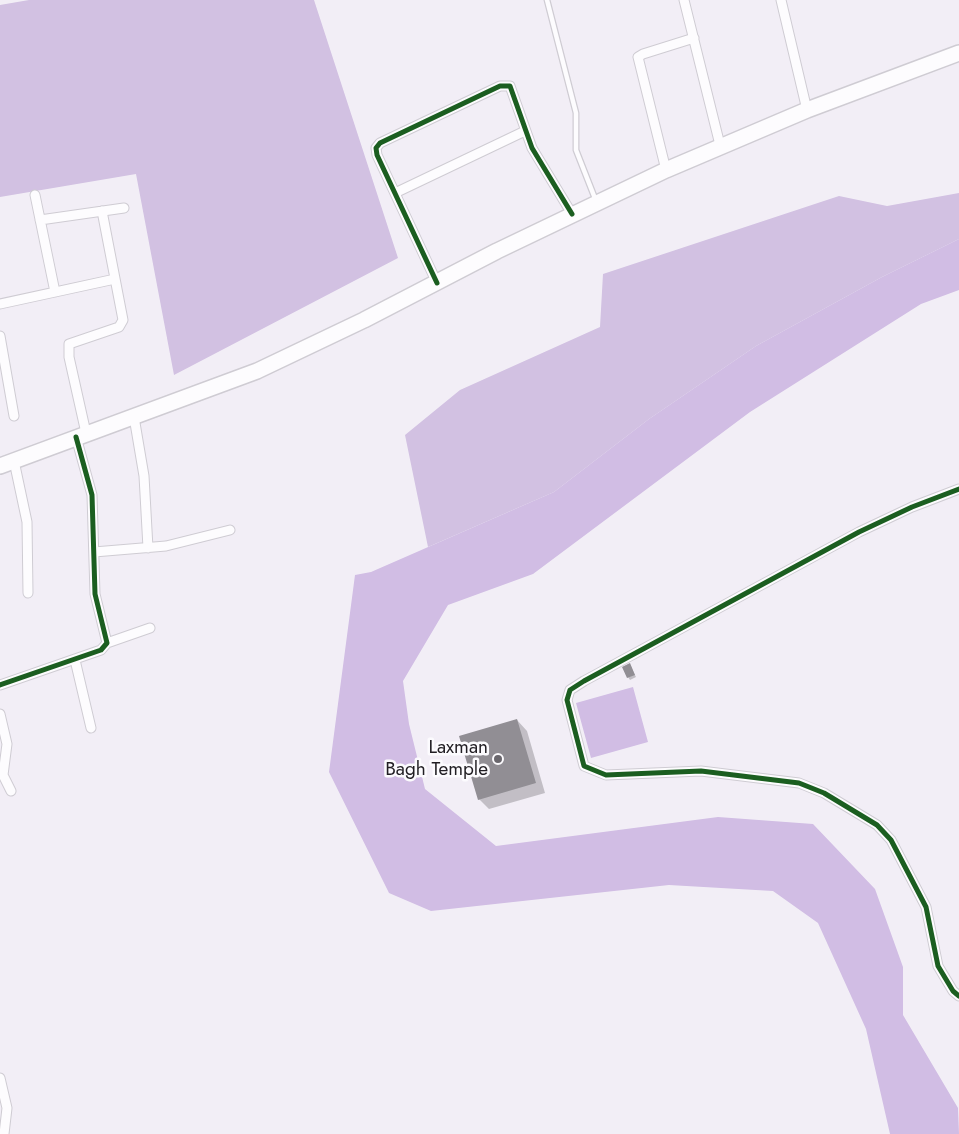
<!DOCTYPE html>
<html>
<head>
<meta charset="utf-8">
<style>
  body { margin:0 }
  canvas { display:block; background:#f2eef6 }
</style>
</head>
<body>
<canvas width="959" height="1134"></canvas>
<script>
const ctx = document.querySelector('canvas').getContext('2d');
ctx.lineJoin = 'round';
function fill(path, color) {
  ctx.fillStyle = color;
  ctx.fill(path, 'evenodd');
}
function strokePath(path, color, width, dash) {
  ctx.strokeStyle = color;
  ctx.lineWidth = width;
  ctx.lineCap = dash ? 'butt' : 'round';
  ctx.setLineDash(dash || []);
  ctx.stroke(path);
}
function write(font, color, halo, rows, align = 'center') {
  ctx.font = font + ' Jost,sans-serif';
  ctx.lineWidth = 5;
  ctx.setLineDash([]);
  ctx.textBaseline = 'middle';
  ctx.strokeStyle = halo;
  ctx.fillStyle = color;
  for (const [text, x, y, turn = 0] of rows) {
    ctx.save();
    ctx.translate(x, y);
    ctx.rotate((+turn || 0) * Math.PI / 180);
    ctx.textAlign = isNaN(turn) ? turn : align;
    if (halo) ctx.strokeText(text, 0, 0);
    ctx.fillText(text, 0, 0);
    ctx.restore();
  }
}
fill(new Path2D(`
  M29 0H314L398 258 174 375 136 174 0 197V5Z
  M959 193V239L882 277 756 346 649 419 554 492 428 547 405 435 460 390 600 327 603 274 839 196 887 206Z`), '#d2c1e2');
fill(new Path2D(`
  M959 239V290L921 304 750 412 533 574 448 605 403 681 409 724 425 789 496 846 718 817 813 824 875 889 903 967V1015L958 1108 959 1134H890L866 1029 818 923 773 891 669 885 431 911 389 893 329 772 355 575 371 572 554 492 649 419 756 346 882 277Z
  M633 687 648 742 591 758 576 703Z`), '#d1bde4');
fill(new Path2D(`
  M630 665 636 677 630 680 628 677Z
  M517 720 527 731 545 793 489 809 479 799Z`), '#0003');
fill(new Path2D(`
  M630 663 635 675 627 678 622 667Z
  M517 719 536 783 478 800 459 736Z`), '#918e94');
const service = new Path2D(`
  M547 0 576 113V150L596 201`);
const minor = new Path2D(`
  M684 0 720 145
  M781 0 807 110
  M666 170 638 57 643 54 694 38
  M395 193 525 131
  M35 195 55 292
  M40 220 124 208
  M437 283 377 155 376 148 380 143 500 86H510L532 148 572 214
  M0 304 115 279
  M0 336 14 416
  M134 417 144 476 148 548
  M86 433 69 357V344L119 327 123 320 102 211
  M14 461 27 522 28 593
  M959 489 912 507 859 532 584 681 570 690 567 700 584 766 606 775 701 771 799 783 824 793 877 825 891 840 926 907 938 966 953 991 959 996
  M94 552 166 546 230 530
  M107 643 150 628
  M75 660 91 728
  M0 685 101 650 107 643 95 594 92 495 76 437
  M0 714 7 744 3 775 11 791
  M0 1078 7 1108 4 1134`);
const primary = new Path2D(`
  M0 466 257 371 364 320 497 251 666 170 807 110 959 53`);
strokePath(service, '#cfccd3', 7);
strokePath(minor, '#cfccd3', 11);
strokePath(primary, '#cfccd3', 18);
strokePath(service, '#fdfcfe', 4.5);
strokePath(minor, '#fdfcfe', 9);
strokePath(primary, '#fdfcfe', 15);
strokePath(new Path2D(`
  M437 283 377 155 376 148 380 143 500 86H510L532 148 572 214
  M959 489 912 507 859 532 584 681 570 690 567 700 584 766 606 775 701 771 799 783 824 793 877 825 891 840 926 907 938 966 953 991 959 996
  M0 685 101 650 107 643 95 594 92 495 76 437`), '#1b5e20', 5);
for (const [x, y, r, color] of [
  [498,759,5,"#6a676d"]
]) {
  const dot = new Path2D();
  dot.arc(x, y, r, 0, 2 * Math.PI);
  ctx.fillStyle = color;
  ctx.fill(dot);
  strokePath(dot, '#fcfbfe', 2);
}
write('19px', '#211e23', '#fcfbfe', [
  ["Laxman",488,748],
  ["Bagh Temple",488,770]
], 'right');
</script>
</body>
</html>
